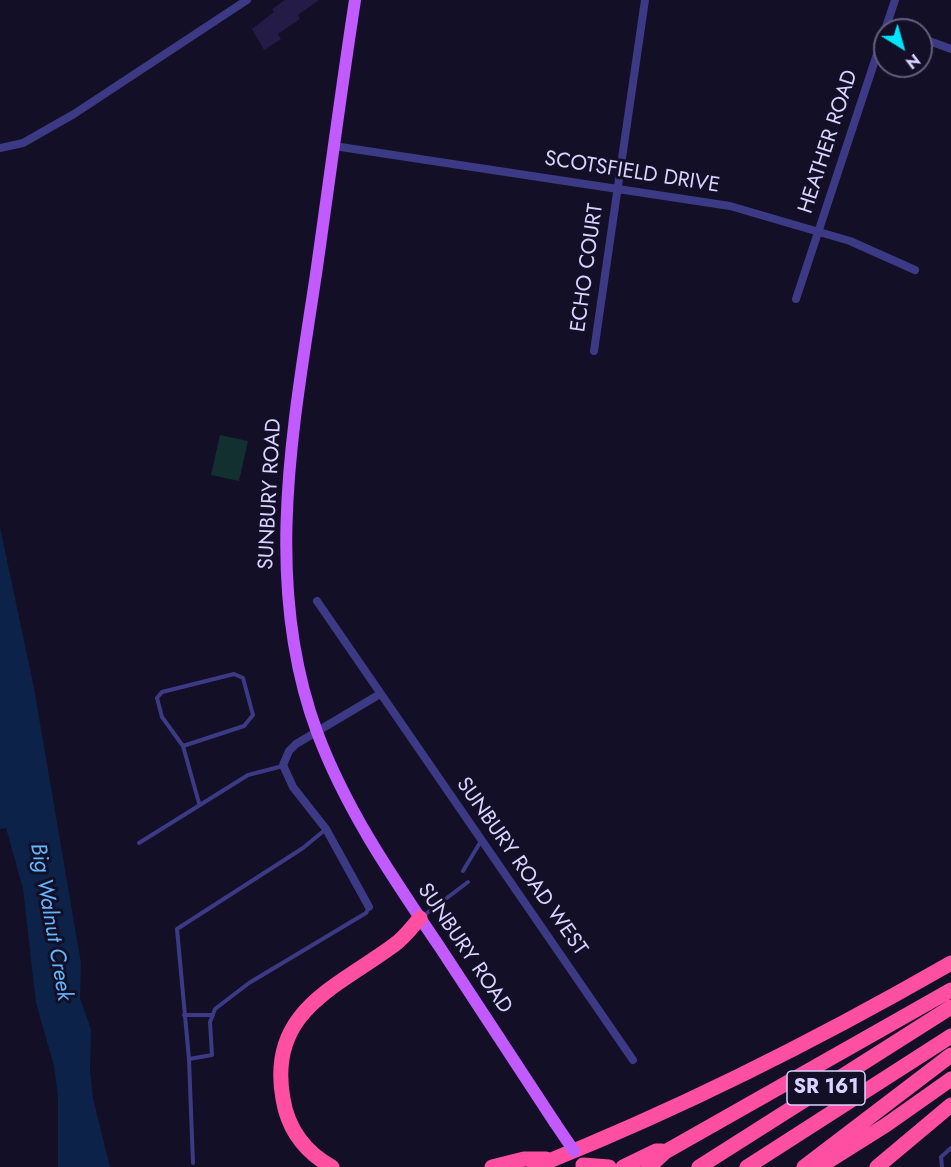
<!DOCTYPE html>
<html>
<head>
<meta charset="utf-8">
<style>
  body { margin:0 }
  #map { position:relative; width:951px; height:1167px; overflow:hidden; background:#130f26; font-family:Jost,sans-serif }
  canvas { display:block }
  .north { position:absolute; left:873px; top:18px; width:60px; height:60px; box-sizing:border-box; background:#130f26; border:2px solid #625e7d; border-radius:50%; rotate:143deg; font-size:16px; font-weight:700; line-height:24px; text-align:center; color:#d9d4ff }
  .north::after { content:''; display:block; margin:auto; width:21px; height:27px; background:#00e5ff; clip-path:polygon(50% 0,100% 100%,50% 72%,0 100%) }
</style>
</head>
<body>
<div id="map">
<canvas width="951" height="1167"></canvas>
<div class="north">N</div>
</div>
<script>
const ctx = document.querySelector('canvas').getContext('2d');
ctx.lineJoin = 'round';
function fill(path, color) {
  ctx.fillStyle = color;
  ctx.fill(path, 'evenodd');
}
function strokePath(path, color, width, dash) {
  ctx.strokeStyle = color;
  ctx.lineWidth = width;
  ctx.lineCap = dash ? 'butt' : 'round';
  ctx.setLineDash(dash || []);
  ctx.stroke(path);
}
function write(font, color, halo, rows, align = 'center') {
  ctx.font = font + ' Jost,sans-serif';
  ctx.lineWidth = 6;
  ctx.setLineDash([]);
  ctx.textBaseline = 'middle';
  ctx.strokeStyle = halo;
  ctx.fillStyle = color;
  for (const [text, x, y, turn = 0] of rows) {
    ctx.save();
    ctx.translate(x, y);
    ctx.rotate((+turn || 0) * Math.PI / 180);
    ctx.textAlign = isNaN(turn) ? turn : align;
    if (halo) ctx.strokeText(text, 0, 0);
    ctx.fillText(text, 0, 0);
    ctx.restore();
  }
}
fill(new Path2D(`
  M220 435 248 441 239 481 211 475Z`), '#12302f');
fill(new Path2D(`
  M0 527 34 688 81 963 80 998 91 1029 90 1071 93 1098 110 1167H58V1096L54 1066 36 1003 23 889 6 828 0 829Z`), '#0c2248');
fill(new Path2D(`
  M285 0H319L298 15 300 19 278 34 281 39 264 50 252 29 274 12 272 9Z`), '#241b47');
strokePath(new Path2D(`
  M183 746 162 717 157 698 162 692 234 674 243 678 253 715 244 726 183 746 199 803
  M139 843 248 775 283 766
  M463 871 481 841
  M423 916 468 882
  M184 1015H213
  M189 1059 212 1055 210 1022 215 1009 249 983 366 913 369 907
  M193 1163 189 1059 177 929 303 848 326 829
  M942 1167 941 1157 951 1148`), '#3d3a85', 4);
strokePath(new Path2D(`
  M887 26 898 30
  M885 30 895 0
  M921 38 951 49
  M334 146 730 206 850 241 915 270
  M0 148 23 143 74 114 247 0
  M796 299 885 30
  M594 351 645 0
  M317 601 633 1060
  M369 907 326 829 293 787 283 765 289 751 296 744 380 694`), '#3d3a85', 8);
strokePath(new Path2D(`
  M355 0C341 91 329 183 316 274 293 427 262 583 317 732 346 810 393 878 439 946 478 1005 516 1064 555 1123`), '#c25bff', 12);
strokePath(new Path2D(`
  M583 1165 609 1167
  M332 1167C305 1152 288 1129 283 1099 267 1011 336 988 394 945 404 938 412 927 420 918
  M492 1167 524 1159H546
  M534 1167C678 1110 817 1040 951 963
  M623 1167 656 1151H662
  M649 1167 665 1152 951 990
  M699 1167 951 1007
  M747 1167 951 1036
  M804 1167 951 1055
  M819 1167 886 1125 951 1079
  M877 1167 951 1105`), '#ff4fa3', 15);
strokePath(new Path2D(`
  M555 1123 574 1151`), '#c25bff', 12);
for (const [x, y, w] of [
  [826,1088,78]
]) {
  const box = new Path2D();
  box.roundRect(x - w / 2, y - 17, w, 34, 4.5);
  ctx.fillStyle = '#130f26';
  ctx.fill(box);
  strokePath(box, '#d9d4ff', 1.5);
}
write('bold 20px', '#d9d4ff', null, [
  ["SR 161",826,1088]
]);
write('21px', '#d9d4ff', '#130f26', [
  ["HEATHER ROAD",829,142,-72],
  ["SCOTSFIELD DRIVE",632,173,9],
  ["ECHO COURT",588,268,-82],
  ["SUNBURY ROAD",271,494,-87],
  ["SUNBURY ROAD WEST",521,867,55],
  ["SUNBURY ROAD",464,949,56]
]);
write('italic 22px', '#62b6ff', '#130f26', [
  ["Big Walnut Creek",50,922,80]
]);
</script>
</body>
</html>
